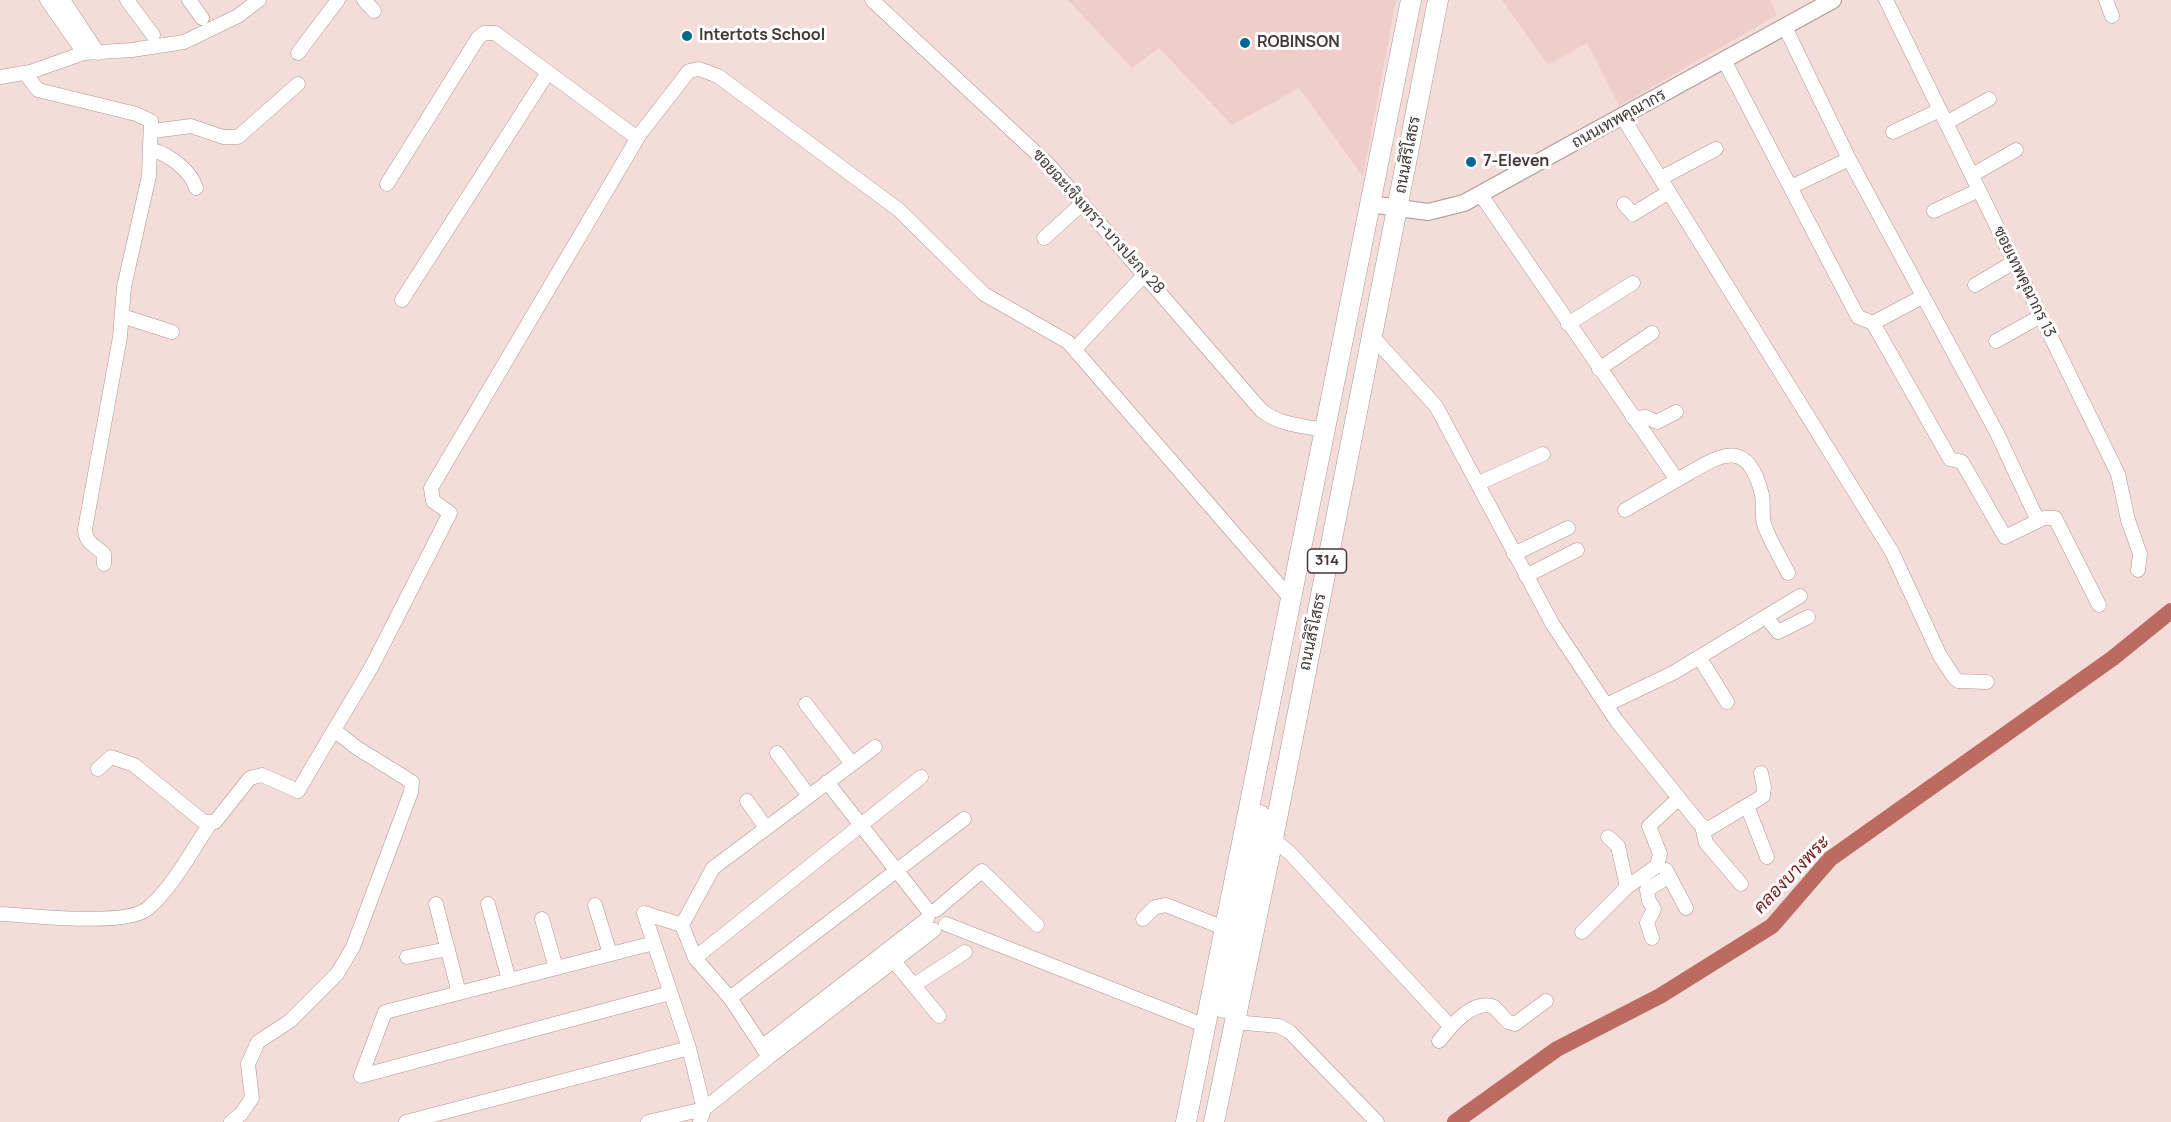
<!DOCTYPE html>
<html>
<head>
<meta charset="utf-8">
<style>
  body { margin:0 }
  canvas { display:block; background:#f4dcd8 }
</style>
</head>
<body>
<canvas width="2171" height="1122"></canvas>
<script>
const ctx = document.querySelector('canvas').getContext('2d');
ctx.lineJoin = 'round';
function fill(path, color) {
  ctx.fillStyle = color;
  ctx.fill(path, 'evenodd');
}
function strokePath(path, color, width, dash) {
  ctx.strokeStyle = color;
  ctx.lineWidth = width;
  ctx.lineCap = dash ? 'butt' : 'round';
  ctx.setLineDash(dash || []);
  ctx.stroke(path);
}
function write(font, color, halo, rows, align = 'center') {
  ctx.font = font + ' Manrope,Sarabun,sans-serif';
  ctx.lineWidth = 6;
  ctx.setLineDash([]);
  ctx.textBaseline = 'middle';
  ctx.strokeStyle = halo;
  ctx.fillStyle = color;
  for (const [text, x, y, turn = 0] of rows) {
    ctx.save();
    ctx.translate(x, y);
    ctx.rotate((+turn || 0) * Math.PI / 180);
    ctx.textAlign = isNaN(turn) ? turn : align;
    if (halo) ctx.strokeText(text, 0, 0);
    ctx.fillText(text, 0, 0);
    ctx.restore();
  }
}
fill(new Path2D(`
  M1068 0H1396L1363 177 1299 88 1232 125 1159 48 1132 68Z
  M1502 0H1770L1777 15 1619 106 1587 43 1548 65Z`), '#efcec9');
strokePath(new Path2D(`
  M1455 1122 1557 1049 1660 996 1772 926 1830 859 2113 658 2171 611`), '#bc6b61', 16);
const minor = new Path2D(`
  M47 0 84 53
  M63 0 98 53
  M127 0 153 35
  M189 0 202 18
  M364 0 374 11
  M872 0 1049 165 1261 410C1279 425 1303 426 1325 430
  M1886 0 2118 474 2128 520 2140 554 2138 570
  M2106 0 2112 16
  M1785 27 1849 159 1997 433 2038 521
  M298 53 338 0
  M1724 60 1858 317 1873 323 1950 459 1962 462 2005 537 2044 518H2055L2099 605
  M25 73 38 90 136 114 151 121 149 176 124 287 120 337 85 529C85 543 95 545 104 554V564
  M0 77 30 72 84 53 132 50 184 42 238 16 259 0
  M1623 118 1892 552 1940 656 1954 677 1958 681 1987 682
  M1946 123 1989 99
  M153 131 191 126 223 137H238L298 84
  M1893 132 1940 110
  M152 150C169 154 191 171 196 188
  M1972 175 2016 150
  M1661 178 1716 149
  M387 184 478 38 484 33H495L637 138
  M1791 187 1849 159
  M1481 195 1677 480C1716 458 1747 432 1762 495 1764 506 1761 517 1765 527 1771 543 1781 558 1788 573
  M1624 204 1633 214 1669 192
  M1934 211 1979 190
  M1044 238 1083 203
  M1975 285 2014 262
  M402 300 547 74
  M122 316 172 332
  M1873 323 1922 297
  M1568 324 1633 283
  M1372 336 1436 406 1553 625 1616 720 1699 823 1704 828H1710L1763 796 1764 787 1761 773
  M1996 341 2041 316
  M1075 349 1145 274
  M1599 369 1652 333
  M1633 418 1646 417 1657 422 1676 412
  M1479 483 1543 454
  M1625 510 1677 480
  M1514 554 1568 528
  M1526 576 1577 550
  M1766 617 1778 632 1808 617
  M1699 657 1727 702
  M806 704 852 764
  M1606 705 1673 673 1800 596
  M777 753 809 796
  M98 769 111 757 134 765 204 822H215L250 778 262 775 298 791 334 730
  M827 782 930 913
  M747 801 766 828
  M1747 806 1767 857
  M1702 826 1706 843 1741 884
  M1608 837 1618 846 1627 887
  M1273 839 1290 853 1450 1026
  M1666 870 1686 908
  M436 904 459 993
  M488 904 509 980
  M595 905 610 954
  M936 910 982 871 1037 925
  M0 914C31 915 124 927 147 909 171 890 192 850 210 824
  M542 919 556 968
  M1143 919 1155 907 1166 905 1224 928
  M946 924 1206 1026
  M682 925 713 868 875 747
  M1582 932 1627 887 1657 866 1660 854 1649 826 1679 798
  M1652 938 1647 923 1654 909 1649 901 1647 890 1669 876
  M654 943 385 1012 361 1076 670 993
  M888 954 939 1016
  M407 957 448 949
  M695 958 921 777
  M914 985 965 952
  M730 998 964 819
  M1234 1022 1279 1026 1290 1032 1377 1122
  M1439 1041C1450 1027 1473 998 1494 1007L1508 1022 1515 1024 1546 1001
  M763 1046 927 919
  M231 1122 241 1114 252 1098 248 1064 258 1042 290 1021 337 974 353 947 411 792 412 782 357 748 334 730 371 668 450 513 433 501 431 488 640 134 689 71 699 69 718 76 899 210 984 294 1068 342 1291 599
  M406 1122 689 1048
  M648 1122 704 1109 769 1057
  M700 1122 704 1109 689 1048 644 913 682 925 695 958 730 998 769 1057 934 930`);
const major = new Path2D(`
  M1370 204 1428 212 1464 203 1833 0`);
const highway = new Path2D(`
  M1224 1008 1260 815
  M1186 1122 1411 0
  M1214 1122 1273 839 1438 0`);
strokePath(minor, '#ad9793', 15);
strokePath(major, '#ad9793', 18);
strokePath(highway, '#ad9793', 21);
strokePath(minor, '#fff', 14);
strokePath(major, '#fff', 16);
strokePath(highway, '#fff', 20);
for (const [x, y, r, color] of [
  [687,36,6,"#006694"],
  [1245,43,6,"#006694"],
  [1471,162,6,"#006694"]
]) {
  const dot = new Path2D();
  dot.arc(x, y, r, 0, 2 * Math.PI);
  ctx.fillStyle = color;
  ctx.fill(dot);
  strokePath(dot, '#fff', 2);
}
for (const [x, y, w] of [
  [1327,561,39]
]) {
  const box = new Path2D();
  box.roundRect(x - w / 2, y - 12, w, 24, 4.5);
  ctx.fillStyle = '#fff';
  ctx.fill(box);
  strokePath(box, '#413836', 1.5);
}
write('bold 15px', '#413836', null, [
  ["314",1327,561]
]);
write('bold 16px', '#413836', '#fff', [
  ["Intertots School",699,36],
  ["ROBINSON",1257,43],
  ["7-Eleven",1483,162]
], 'left');
write('16px', '#413836', '#fff', [
  ["ถนนเทพคุณากร",1619,119,-29],
  ["ถนนสิริโสธร",1408,155,-79],
  ["ซอยฉะเชิงเทรา-บางปะกง 28",1098,222,48],
  ["ซอยเทพคุณากร 13",2024,282,64],
  ["ถนนสิริโสธร",1313,632,-78]
]);
write('italic 18px', '#781511', '#fff', [
  ["คลองบางพระ",1792,875,-46]
]);
</script>
</body>
</html>
